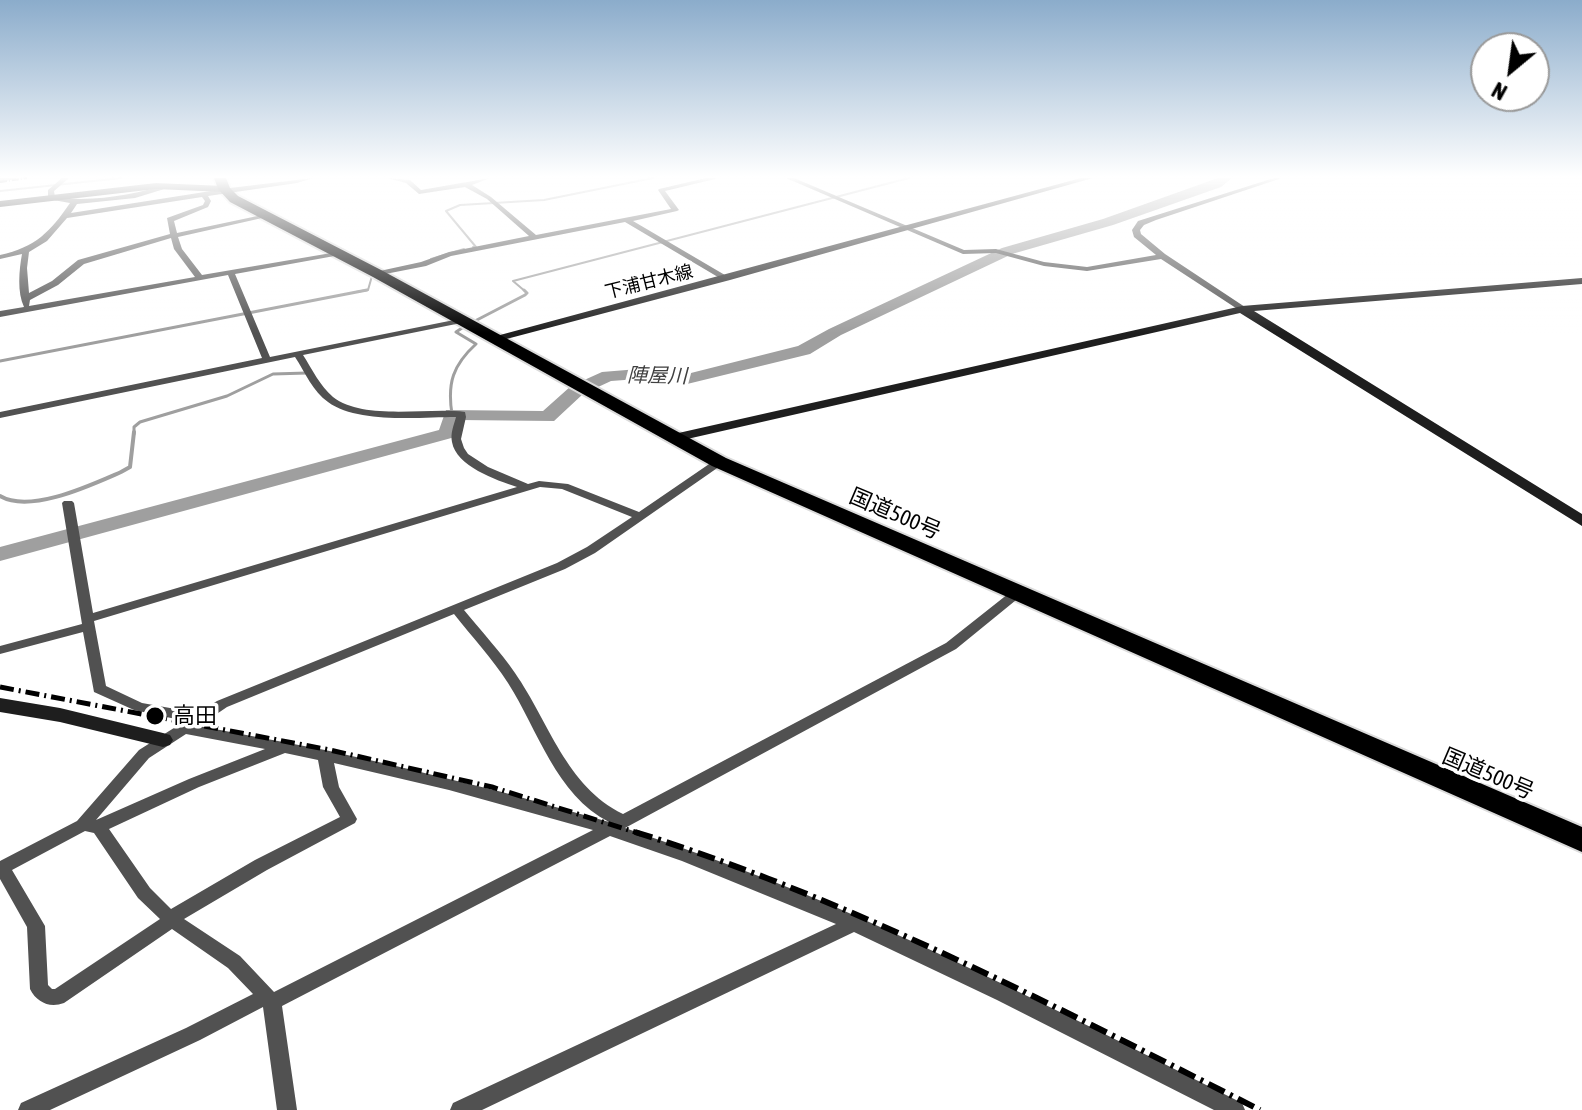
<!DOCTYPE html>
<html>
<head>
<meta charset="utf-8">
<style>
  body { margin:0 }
  #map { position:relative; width:1582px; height:1110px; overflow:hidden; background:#fff; font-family:"Asap Condensed",sans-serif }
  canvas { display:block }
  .north { position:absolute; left:1470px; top:32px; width:80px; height:80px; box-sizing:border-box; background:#fff; border:2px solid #999; border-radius:50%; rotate:209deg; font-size:22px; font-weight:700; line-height:32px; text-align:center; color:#000 }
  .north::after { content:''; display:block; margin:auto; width:28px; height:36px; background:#000; clip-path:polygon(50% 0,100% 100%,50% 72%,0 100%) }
</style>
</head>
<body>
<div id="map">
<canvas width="1582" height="1110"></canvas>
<div class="north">N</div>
</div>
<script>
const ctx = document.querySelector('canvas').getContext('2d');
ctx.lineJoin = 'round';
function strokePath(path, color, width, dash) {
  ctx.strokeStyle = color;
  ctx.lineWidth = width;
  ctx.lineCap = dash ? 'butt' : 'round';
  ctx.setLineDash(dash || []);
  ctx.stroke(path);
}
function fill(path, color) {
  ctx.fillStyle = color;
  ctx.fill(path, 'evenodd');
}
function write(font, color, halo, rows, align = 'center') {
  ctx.font = font + ' "Asap Condensed","Noto Sans JP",sans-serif';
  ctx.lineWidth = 7;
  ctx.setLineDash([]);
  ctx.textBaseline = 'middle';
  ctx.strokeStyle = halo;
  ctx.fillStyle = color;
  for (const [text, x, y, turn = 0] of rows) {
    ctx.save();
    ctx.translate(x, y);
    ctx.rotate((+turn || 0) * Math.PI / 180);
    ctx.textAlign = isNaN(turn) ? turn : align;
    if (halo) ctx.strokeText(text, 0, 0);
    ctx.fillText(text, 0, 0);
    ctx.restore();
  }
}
strokePath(new Path2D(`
  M0 191 121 178
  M473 247H476L446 211 460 205 544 200 653 178
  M431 259 464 249
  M356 292 368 290 372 276
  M526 292 513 281 909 178`), '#9f9f9f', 2);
strokePath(new Path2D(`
  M473 322 525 295 527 293 524 290
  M0 361 367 290
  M452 414C447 383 453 365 476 344L456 332 465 326
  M134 434V427L140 422 227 396 273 374 307 373`), '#9f9f9f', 3);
strokePath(new Path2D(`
  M0 496C30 514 91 485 121 472L130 467 134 432`), '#9f9f9f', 4);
fill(new Path2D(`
  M1218 178H1232L1221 187 1113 225 1012 254 841 335 810 354 683 385 651 378 611 381 583 394 554 421 460 420 455 437 0 561V547L439 430 446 410 543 411 571 386 602 372 651 368 683 375 798 346 829 329 1002 248 1103 219Z`), '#9f9f9f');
const highway = new Path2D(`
  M214 178H226L230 188 238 196 383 271 726 458 1582 827V852L712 466 373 277 230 202 218 189Z`);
strokePath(highway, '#dbdbdb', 4);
fill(new Path2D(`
  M0 178H20L0 182Z
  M62 178H69L54 191 55 197C94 203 133 194 171 184L174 186 135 198 77 204 71 213 230 188 313 178 297 183 208 196 211 201 208 207 174 221 177 233 267 214 271 216 178 237 182 249 202 275 343 251V255H340L235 274 270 357 464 318V322L461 323 303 355C312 369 320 386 333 397 364 421 427 407 465 412L466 417 461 439 464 448 468 454 488 467 528 484 539 481 568 484 639 512 715 460H723L724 462 723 464 595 553 565 569 464 610C481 631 500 651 515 673 549 722 566 786 623 814L946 643 1013 590H1021L1023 593 1021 596 956 649 625 828C703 855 783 883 858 917 987 974 1115 1039 1242 1103L1245 1110H1214L997 1000 854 932 482 1110H450L453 1103 836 924 682 861 610 836 282 1006 297 1110H277L263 1007 200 1040 50 1110H18L21 1103 186 1028 253 994 228 968 172 929 64 1003C50 1008 37 1003 30 989L27 927 0 879V861L77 821 139 750 185 721 134 710 94 692 83 632 0 654V646L82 624 62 503 64 501H72L74 503 93 613 517 487C496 480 456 466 452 442 450 433 454 425 456 417 420 417 358 424 328 402 313 392 305 372 295 357L0 418V412L262 358 228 275 0 317V311L24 307C17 293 19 270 22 254L0 259V255C36 247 50 232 70 203L42 198 48 196V190ZM202 197 205 201 203 205 167 218 170 234 78 260 52 281 29 293 27 268 29 252 47 241 67 218ZM171 238 174 249 195 277 29 306 30 300 58 285 84 264ZM540 487 562 489 632 517 587 547 557 563 217 701 198 713 142 703 106 686 94 621ZM454 614C472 637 492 658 508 683 538 730 556 795 609 822L502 792 396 766 325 750 199 726 227 707ZM186 734 265 749 189 779 96 820 149 758ZM285 753 318 760 323 787 340 817 255 860 171 909 150 888 109 829 199 787ZM334 763 449 790 593 830 274 992 240 956 184 919 267 870 355 823 357 819 339 787ZM85 831 94 833 138 898 160 919 55 989H52L48 985 45 926 12 870Z
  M387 178 410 180 421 190 490 178 472 185 491 197 536 235 671 209 658 190 659 189 706 178H716L715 179 665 191 679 210 677 211 633 221 730 278 723 280 625 222 451 256 426 266 375 276V272L421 262 449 252 529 236 487 199 465 187 419 194 406 183Z
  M786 178H794L964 250 996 249 1044 262 1087 267 1156 255 1134 237 1132 230 1138 221 1274 178H1282L1156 220 1144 225 1140 230 1141 234 1165 254 1245 307 1246 309 1242 312 1161 259 1087 271 1044 266 996 253 963 254Z`), '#515151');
fill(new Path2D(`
  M1081 178H1093L730 280 495 342 489 338Z
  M156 183 224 186 228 189 224 192 156 189 0 207V201Z
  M1582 278V284L1254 311 1582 514V526L1240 313 674 442 667 438 674 434 1242 306Z
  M0 698 60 708 163 733 170 735 173 740 170 745 163 747 60 722 0 712Z`), '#1e1e1e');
fill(highway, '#000');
strokePath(new Path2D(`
  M0 182 27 178`), '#000', 2, [7, 2, 1, 2]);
strokePath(new Path2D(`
  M0 687 330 750 492 787 641 834`), '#000', 5, [14, 5, 2, 5]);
strokePath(new Path2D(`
  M635 832C853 900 1056 1007 1260 1110`), '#000', 6, [18, 6, 3, 6]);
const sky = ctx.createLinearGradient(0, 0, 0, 333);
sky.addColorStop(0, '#8baccb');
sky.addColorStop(0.53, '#fff');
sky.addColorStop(1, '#ffffff00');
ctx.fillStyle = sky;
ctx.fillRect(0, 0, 1582, 333);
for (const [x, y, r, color] of [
  [155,716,10,"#000"]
]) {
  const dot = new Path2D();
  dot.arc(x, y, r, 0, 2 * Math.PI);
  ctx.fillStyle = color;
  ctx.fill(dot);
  strokePath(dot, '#fff', 3);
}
write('18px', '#000', '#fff', [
  ["下浦甘木線",649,282,-14]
]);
write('italic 20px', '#404040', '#fff', [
  ["陣屋川",657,376,1]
]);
write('22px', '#000', '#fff', [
  ["国道500号",895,514,23],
  ["国道500号",1488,774,23]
]);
write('22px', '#000', '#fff', [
  ["高田",173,716]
], 'left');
</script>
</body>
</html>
